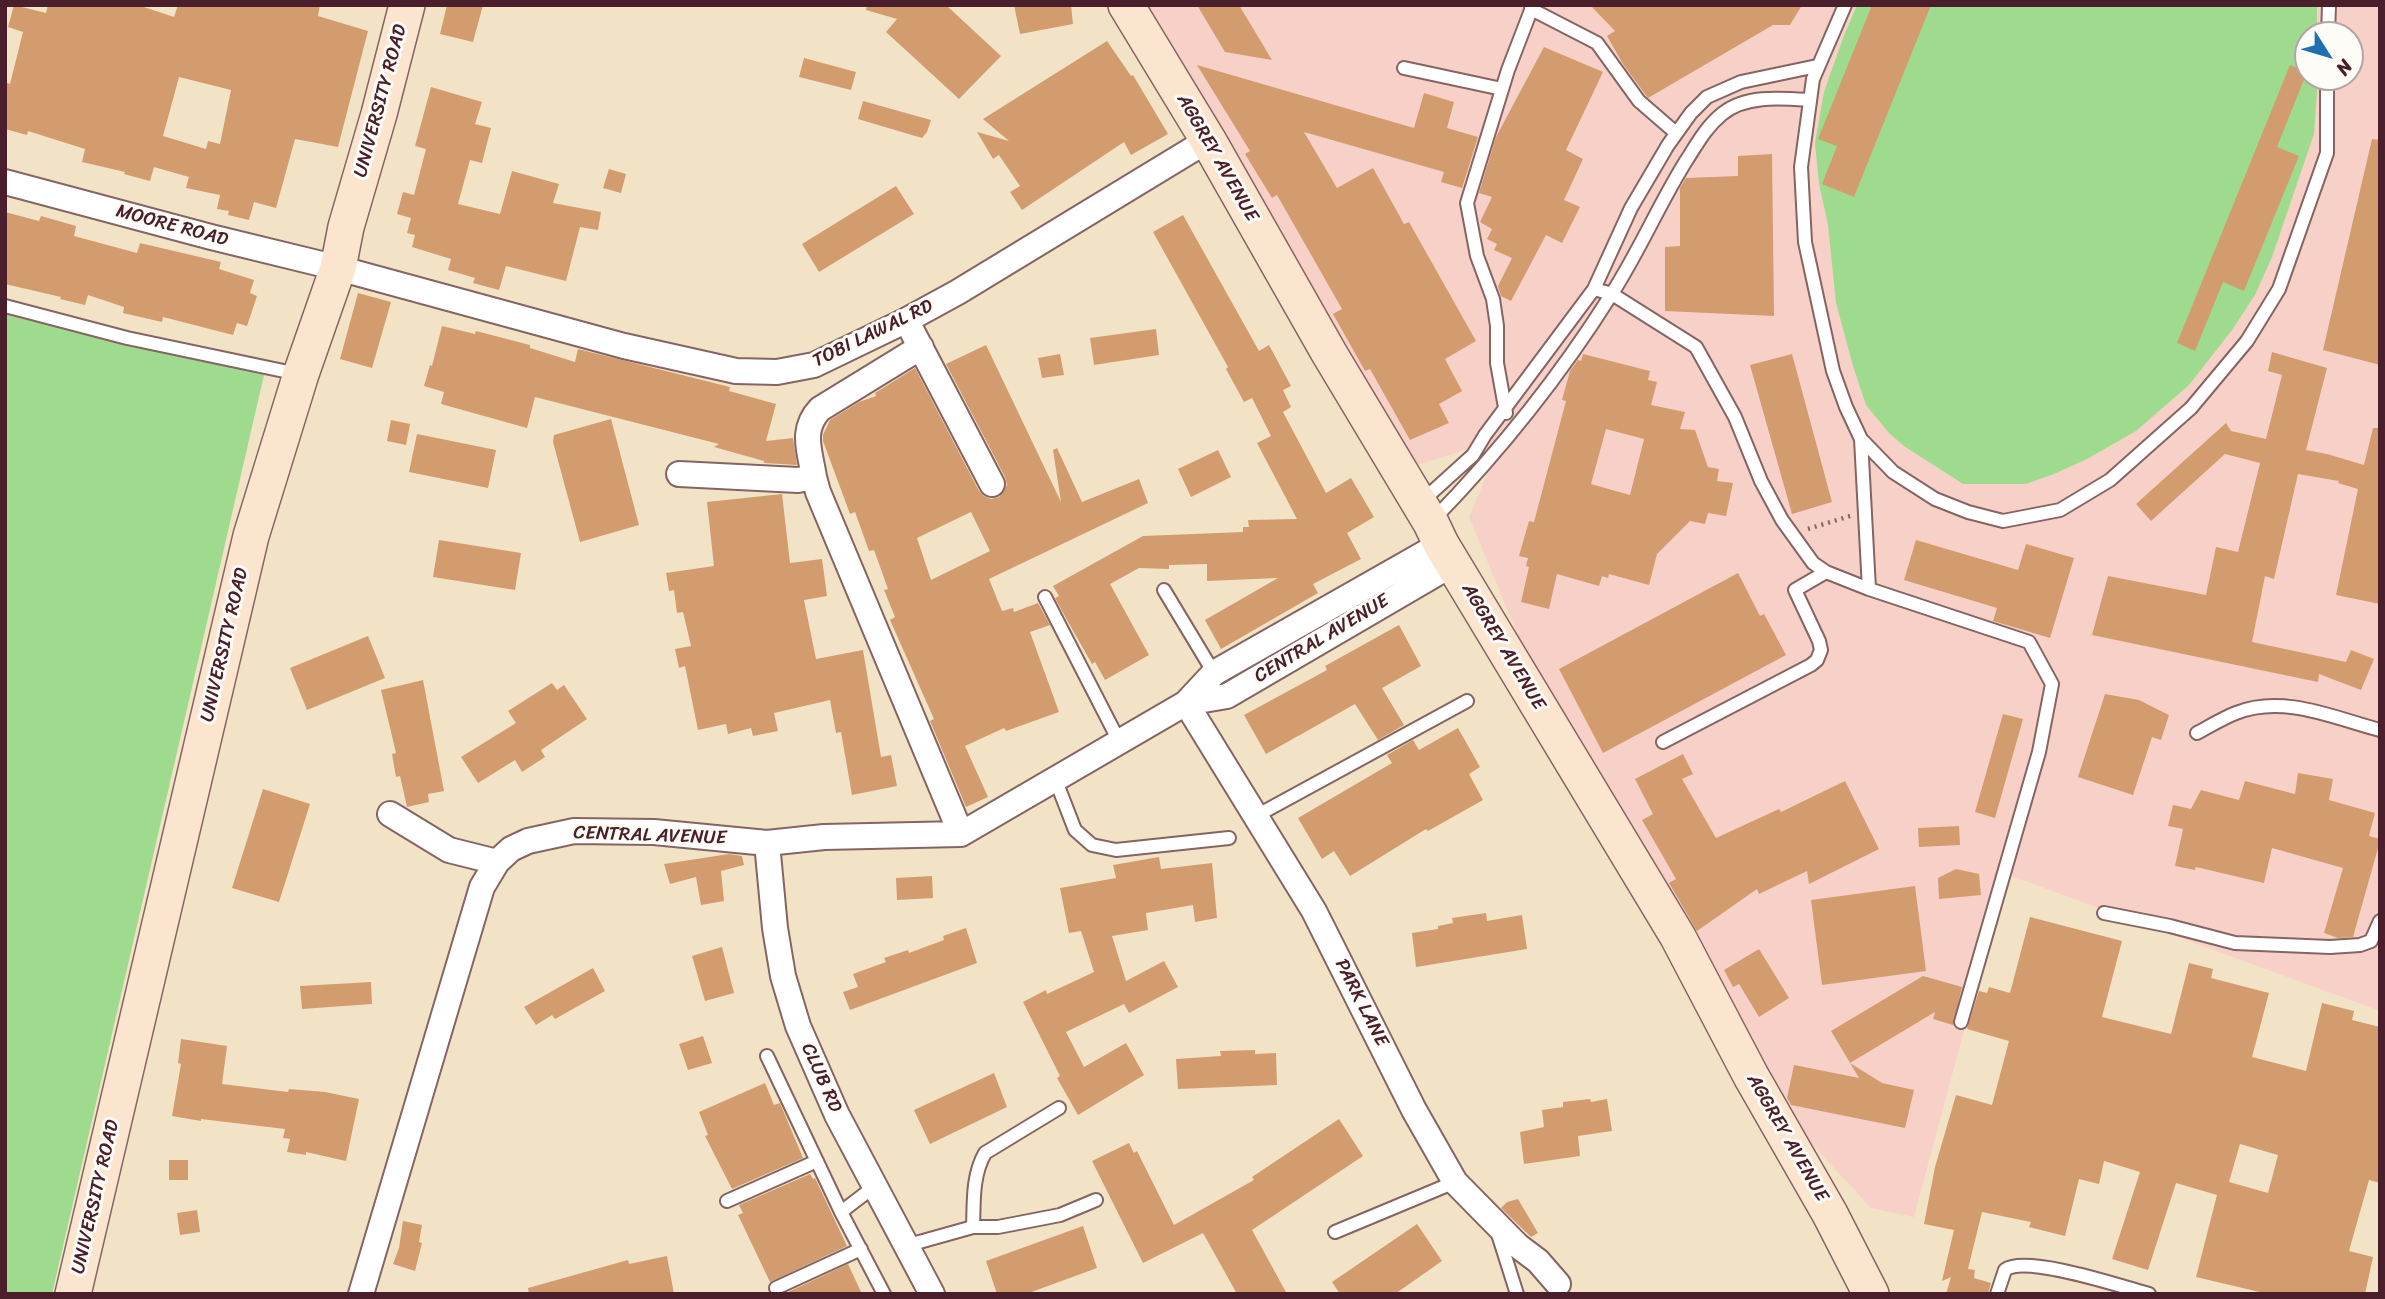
<!DOCTYPE html>
<html>
<head>
<meta charset="utf-8">
<style>
  body { margin:0 }
  #map { position:relative; width:2385px; height:1299px; overflow:hidden; background:#f2e3c7; font-family:Sriracha,sans-serif }
  canvas { display:block }
  .frame { position:absolute; inset:0; border:7px solid #4a1f2b; pointer-events:none }
  .north { position:absolute; left:2294px; top:21px; width:70px; height:70px; box-sizing:border-box; background:#fdfcf7; border:2px solid #b5a4a5; border-radius:50%; rotate:127deg; font-size:19px; font-weight:700; line-height:28px; text-align:center; color:#4a1f2b }
  .north::after { content:''; display:block; margin:auto; width:24px; height:32px; background:#1f6fb2; clip-path:polygon(50% 0,100% 100%,50% 72%,0 100%) }
</style>
</head>
<body>
<div id="map">
<canvas width="2385" height="1299"></canvas>
<div class="frame"></div>
<div class="north">N</div>
</div>
<script>
const ctx = document.querySelector('canvas').getContext('2d');
ctx.lineJoin = 'round';
function fill(path, color) {
  ctx.fillStyle = color;
  ctx.fill(path, 'evenodd');
}
function strokePath(path, color, width, dash) {
  ctx.strokeStyle = color;
  ctx.lineWidth = width;
  ctx.lineCap = dash ? 'butt' : 'round';
  ctx.setLineDash(dash || []);
  ctx.stroke(path);
}
function write(font, color, halo, rows, align = 'center') {
  ctx.font = font + ' Sriracha,sans-serif';
  ctx.lineWidth = 6;
  ctx.setLineDash([]);
  ctx.textBaseline = 'middle';
  ctx.strokeStyle = halo;
  ctx.fillStyle = color;
  for (const [text, x, y, turn = 0] of rows) {
    ctx.save();
    ctx.translate(x, y);
    ctx.rotate((+turn || 0) * Math.PI / 180);
    ctx.textAlign = isNaN(turn) ? turn : align;
    if (halo) ctx.strokeText(text, 0, 0);
    ctx.fillText(text, 0, 0);
    ctx.restore();
  }
}
fill(new Path2D(`
  M1144 5H2380V1011L2006 874 1914 1217 1871 1208 1783 1113 1550 713 1469 517 1490 467 1466 450 1404 469ZM2308 35H2350V77H2308Z`), '#f7d1c7');
fill(new Path2D(`
  M1857 5H2317V35H2308V77H2318L2314 134 2272 257 2255 295 2232 330 2189 385 2136 431 2087 459 2054 474 2026 484H1963L1904 446 1889 433 1866 405 1853 366 1836 303 1828 225 1819 184 1815 143 1824 92 1843 38Z
  M5 314 264 375 52 1294H5Z`), '#9fdb8f');
fill(new Path2D(`
  M14 5 46 13 48 5H138L174 17 178 5H320L318 16 368 31 338 147 295 139 276 208 254 202 249 220 228 215 229 211 217 209 220 195 186 188 189 177 154 167 150 181 124 174 125 172 82 162 85 149 28 131 27 135 5 129V82L10 84 23 32 8 27ZM179 77 231 90 220 144 208 141 206 149 163 136Z
  M447 5H483L473 42 440 34Z
  M867 5H946L1001 56 959 99 886 32 897 19 866 10Z
  M1014 5H1071L1073 24 1020 34Z
  M1197 5H1239L1272 60 1225 52Z
  M1590 5H1802L1790 25H1773L1648 98 1623 64 1607 36 1615 31Z
  M1872 5H1931L1854 197 1822 184 1837 146 1818 139Z
  M1107 41 1131 76 1133 75 1168 134 1131 155 1124 142 1022 210 1010 192 1020 186 999 155 993 159 977 132 1009 141 983 119Z
  M1544 47 1603 72 1566 150 1583 159 1564 200 1580 207 1562 243 1546 235 1511 301 1501 296 1498 286 1512 258 1494 250 1497 244 1487 239 1492 229 1480 222 1492 197 1479 193 1496 137Z
  M804 58 856 72 851 90 799 77Z
  M1197 65 1414 128 1424 93 1454 102 1447 128 1478 137 1462 188 1441 182 1444 172 1304 132 1337 188 1373 168 1404 224 1409 222 1476 341 1445 359 1462 391 1439 404 1449 423 1410 440 1370 369 1365 371 1333 314 1342 309 1277 195 1272 198 1245 154 1250 151Z
  M2290 65 2307 72 2277 147 2299 156 2244 291 2223 282 2195 351 2177 343Z
  M431 87 482 102 475 124 491 128 482 163 470 160 458 204 500 214 512 171 559 184 553 203 601 212 598 230 580 227 566 281 506 266 499 290 473 283 475 278 448 270 451 259 412 247 415 235 407 233 411 218 397 214 403 192 414 195 426 149 415 146Z
  M863 101 931 120 927 132 922 138 858 119Z
  M2372 139 2380 140V365L2323 350Z
  M1772 154 1774 316 1665 311V247L1680 246V188L1686 178 1738 176V156Z
  M609 169 626 174 621 193 603 188Z
  M896 186 914 214 819 272 802 244Z
  M5 212 39 221 41 216 76 226 74 236 137 253 140 243 221 262 219 269 254 280 250 293 257 296 247 326 237 323 233 335 163 317 162 322 123 313 124 307 88 295 85 305 60 299 61 297 5 284Z
  M1183 215 1259 351 1269 345 1291 386 1283 390 1291 407 1283 412 1326 493 1351 478 1374 517 1347 533 1361 559 1313 584 1318 593 1221 649 1205 620 1278 578 1207 581V564L1169 565V569L1139 568 1110 584 1149 655 1105 680 1095 662 1092 664 1067 620 1055 598 1059 596 1053 586 1143 536 1243 532V527H1249L1248 520 1297 519 1257 443 1271 436 1252 398 1244 402 1226 369 1228 367 1153 232Z
  M358 293 391 302 372 368 340 359Z
  M442 326 475 334 476 331 530 345V348L575 362 578 349 730 387 729 391 776 404 766 441 793 438 797 465 764 463V461L714 447 719 444 535 397 527 428 441 404 444 392 424 386 430 365 432 366Z
  M1156 329 1159 355 1094 365 1090 338Z
  M986 345 1061 502 1053 450 1057 448 1082 502 1139 479 1148 503 989 579 1002 611 1013 608 1014 612 1038 603 1050 625 1030 632 1059 712 1006 731 1004 728 965 746 988 797 966 807 930 721 934 719 890 620 895 617 884 590 888 589 874 550 869 551 855 512 850 514 823 441V435L830 420 859 402 876 396 875 393 915 368 979 491 984 496 991 499 999 497 1007 485 1005 477 946 364ZM971 512 990 551 931 580 917 538Z
  M2272 352 2327 368 2306 450 2327 454 2364 465 2373 428H2380V604L2336 595 2358 489 2338 483 2339 481 2298 474 2274 579 2265 576 2252 642 2346 662 2351 650 2374 659 2361 690 2319 674 2318 682 2092 635 2108 576 2206 595 2216 547 2238 552 2260 463 2225 454 2151 521 2136 504 2226 423 2231 431 2266 439 2282 375 2268 371Z
  M1060 354 1064 375 1042 378 1038 358Z
  M1583 354 1650 371 1648 380 1657 382 1651 405 1685 412 1680 429 1695 430 1708 467 1719 469 1717 481 1733 483 1726 516 1708 513 1705 524 1690 521 1657 554 1649 585 1609 574 1608 578 1602 576 1599 586 1557 574 1549 609 1521 602 1529 567 1526 566 1528 558 1519 556 1529 521 1534 522 1566 401 1562 400 1570 371 1578 360 1581 361ZM1606 429 1644 439 1630 495 1591 484Z
  M1792 354 1832 502 1792 514 1750 365Z
  M611 419 639 525 580 542 553 442 554 435Z
  M391 420 410 424 406 445 387 441Z
  M417 434 496 450 488 488 409 472Z
  M1218 450 1231 477 1191 497 1178 469Z
  M782 494 790 563 822 559 827 596 804 600 816 659 863 650 881 757 891 755 897 786 852 795 841 732 836 733 830 700 774 713 778 731 753 736 751 728 728 734 726 724 698 730 685 666 679 668 675 649 691 646 683 612 677 613 674 590 669 591 666 573 714 566 707 502Z
  M439 540 521 553 515 590 433 577Z
  M1916 540 2018 570 2026 544 2074 558 2050 638 1993 621 1997 608 1904 580Z
  M1738 573 1760 616 1764 614 1786 655 1603 753 1559 669Z
  M1399 625 1421 666 1382 688 1404 725 1378 740 1355 704 1266 754 1244 715 1327 670 1325 666Z
  M368 636 385 678 307 710 290 668Z
  M423 680 444 791 428 794 429 802 407 807 400 776 396 777 392 754 396 753 381 690Z
  M552 683 557 690 564 685 587 719 541 750 545 757 522 772 515 760 478 783 461 757 516 723 508 711Z
  M2105 694 2139 700 2169 715 2161 740 2152 737 2133 795 2078 777Z
  M2003 714 2023 719 1995 818 1975 812Z
  M1458 728 1480 767 1469 774 1483 800 1428 831 1426 829 1350 876 1334 851 1322 859 1298 818 1392 763 1387 755 1413 740 1419 750Z
  M1683 754 1693 774 1682 779 1716 838 1779 809 1781 812 1845 781 1879 849 1809 884 1807 871 1759 894 1757 889 1697 931 1669 883 1676 879 1642 820 1653 814 1635 779Z
  M2298 773 2333 779 2329 800 2375 813 2369 836 2380 839V841L2353 937 2338 938 2324 933 2343 868 2272 848 2264 883 2196 867 2195 870 2175 866 2183 829 2168 826 2173 805 2191 809 2201 790 2239 800 2245 781 2295 794Z
  M263 789 310 804 279 902 232 888Z
  M1959 826 1960 845 1919 847 1918 828Z
  M729 854 742 856 744 865 721 871 724 901 701 905 696 877 670 884 664 864Z
  M1159 857 1161 869 1212 863 1217 918 1195 922 1193 905 1146 913 1148 930 1112 936 1126 981 1164 961 1178 987 1129 1013 1124 1004 1066 1032 1084 1067 1126 1043 1144 1075 1078 1115 1057 1078 1060 1076 1023 1002 1046 990 1047 994 1094 972 1081 931 1069 933 1060 888 1116 878 1113 865Z
  M1956 869 1979 874 1981 895 1939 899 1938 878Z
  M932 876 933 898 897 900 896 878Z
  M1915 886 1926 971 1822 985 1811 900Z
  M1486 913 1487 921 1522 915 1527 949 1416 967 1412 933 1438 929V926L1453 923 1452 918Z
  M2030 917 2122 941 2102 1017 2171 1034 2189 963 2213 969 2211 978 2269 993 2252 1057 2306 1071 2322 1003 2354 1011 2352 1020 2380 1027V1183L2369 1180 2349 1251 2373 1257 2365 1294H2268L2196 1277 2217 1195 2176 1183 2148 1270 2112 1259 2140 1172 2104 1161 2099 1184 2079 1179 2065 1236 2029 1227 2031 1222 1982 1212 1968 1269 1975 1270 1974 1278 1991 1283 1988 1294H1946L1951 1277 1942 1281 1954 1230 1924 1224 1935 1167 1956 1095 1992 1105 2009 1041 1967 1029 1979 991 1987 993 1989 987 2010 993ZM2240 1144 2278 1155 2268 1193 2229 1182Z
  M966 928 977 963 850 1010 843 992 858 987 853 974 886 962 884 958 908 950 909 953 944 940 943 936Z
  M722 947 734 993 705 1001 692 956Z
  M1759 949 1789 998 1759 1017 1739 984 1733 987 1724 970Z
  M593 968 605 991 555 1019 552 1015 536 1025 524 1007Z
  M1923 976 1962 987 1953 1025 1933 1019 1935 1012 1850 1063 1882 1083 1914 1090 1905 1128 1791 1105 1787 1098 1794 1065 1859 1078 1831 1031Z
  M371 982 372 1004 302 1009 300 986Z
  M703 1036 712 1063 688 1070 679 1044Z
  M181 1039 227 1046 222 1084 288 1092 289 1089 325 1092 359 1099 346 1161 306 1152V1155L287 1152 290 1139 283 1138 285 1129 201 1119V1121L172 1116 181 1064 178 1063Z
  M1255 1050V1054L1276 1053 1277 1085 1178 1089 1176 1059 1221 1056 1220 1051Z
  M994 1073 1007 1107 930 1144 914 1110Z
  M765 1083 774 1105 780 1103 803 1158 732 1189 705 1136 708 1135 699 1112Z
  M1590 1099 1591 1102 1607 1099 1612 1131 1578 1136 1580 1156 1524 1164 1520 1132 1544 1127 1542 1110 1563 1107V1102Z
  M1339 1119 1363 1156 1252 1230 1287 1294H1237L1203 1233 1143 1263 1092 1161 1129 1143 1134 1153 1137 1151 1174 1225 1254 1180 1252 1177Z
  M169 1160H188V1180H169Z
  M810 1174 813 1179 815 1178 847 1246 770 1282 738 1215 743 1213 739 1205Z
  M1518 1199 1538 1233 1531 1237 1501 1208 1507 1202Z
  M197 1210 200 1232 180 1235 177 1213Z
  M403 1221 422 1225 419 1242 422 1243 415 1271 393 1264 399 1248Z
  M1417 1224 1442 1261 1395 1294H1340L1332 1282Z
  M1083 1226 1097 1268 1026 1294H997L986 1261Z
  M667 1256 674 1294H529L528 1288 628 1260 629 1264Z
  M848 1264 862 1294H784Z`), '#d39c6f');
const lane = new Path2D(`
  M1845 5 1813 79 1801 167 1805 242 1833 371 1846 407 1861 439 1893 472 1935 499 1968 512 2003 521 2060 510 2110 480 2191 408 2247 341 2279 289 2327 153V77
  M1531 9 1597 43 1639 101 1676 133
  M2328 35 2329 5
  M1404 68 1502 89
  M1594 289 1612 294 1696 347 1735 417 1761 481 1782 520 1813 563 1826 572 1869 589 2029 642 2052 684 2039 752 1961 1022
  M5 306 127 338 298 374
  M1506 413 1497 363V326L1493 299 1477 256 1467 203 1508 70 1533 5
  M1861 439 1869 589
  M1420 503 1473 455 1485 435 1594 289 1631 208 1668 145 1691 113 1707 97 1741 82 1817 66
  M1433 520C1499 452 1560 376 1611 295 1639 252 1659 204 1686 161 1697 144 1706 127 1722 114 1745 95 1780 98 1809 100
  M1164 590 1214 673
  M1045 597 1120 743
  M2197 733C2210 726 2223 718 2236 713 2283 694 2334 718 2380 730
  M1663 742 1811 665 1817 660 1821 650 1819 641 1795 590 1826 572
  M1056 781 1075 830 1092 845 1116 850 1229 838
  M1256 816 1467 701
  M2104 913 2170 926 2235 943 2330 947 2360 945 2371 941 2380 921
  M767 1056 841 1212 884 1294
  M727 1201 817 1161
  M841 1212 875 1186
  M973 1227C974 1202 972 1176 985 1153L1059 1108
  M1335 1232 1455 1182
  M1498 1234 1517 1294
  M905 1246 973 1227H998L1060 1215 1096 1200
  M776 1288 861 1249
  M1997 1294 2005 1270C2025 1254 2123 1287 2149 1294`);
const street = new Path2D(`
  M5 182 211 237 338 268 624 346 736 371 777 372 814 365 905 321 958 292 1208 140
  M913 333 992 484
  M679 474 798 480 814 477 818 492 961 834
  M814 477C810 451 800 430 820 409L921 347
  M1186 703 1314 911 1414 1110 1455 1182 1518 1246 1538 1261 1558 1284
  M1186 703 1227 696 1453 564
  M390 814 449 850 497 862
  M767 843 775 928 783 976 798 1026 837 1115 932 1294
  M361 1294 482 887 497 862 511 849 528 841 574 831 654 832 767 843 824 837 961 834 1186 703 1214 673 1441 544`);
const secondary = new Path2D(`
  M1126 5 1208 140 1329 353 1431 523 1441 544 1678 937 1751 1076 1830 1214 1871 1294
  M73 1294 251 536 301 374 338 268 346 227 379 114 407 5`);
strokePath(lane, '#856462', 16);
strokePath(street, '#856462', 28);
strokePath(secondary, '#856462', 38);
strokePath(new Path2D(`
  M1808 529 1850 516`), '#856462', 4.5, [2, 5]);
strokePath(lane, '#fff', 12);
strokePath(street, '#fff', 24);
strokePath(secondary, '#fbe5cf', 35);
write('19px', '#4a1f2b', '#fdfcf7', [
  ["UNIVERSITY ROAD",381,101,-75],
  ["AGGREY AVENUE",1217,158,60],
  ["MOORE ROAD",172,226,15],
  ["TOBI LAWAL RD",873,334,-26],
  ["CENTRAL AVENUE",1322,639,-31],
  ["UNIVERSITY ROAD",225,645,-77],
  ["AGGREY AVENUE",1503,647,59],
  ["CENTRAL AVENUE",650,836,2],
  ["PARK LANE",1361,1003,63],
  ["CLUB RD",821,1078,66],
  ["AGGREY AVENUE",1787,1138,60],
  ["UNIVERSITY ROAD",96,1197,-77]
]);
</script>
</body>
</html>
